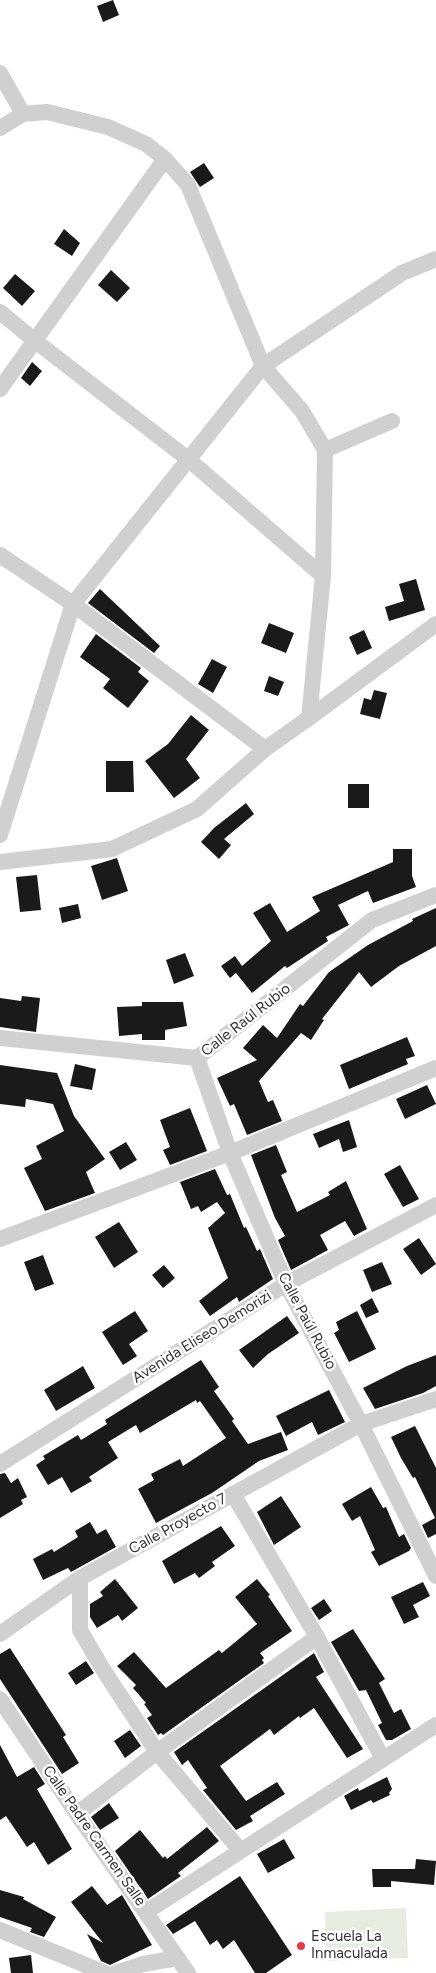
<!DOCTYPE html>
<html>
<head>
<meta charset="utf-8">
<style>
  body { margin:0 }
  canvas { display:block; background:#fff }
</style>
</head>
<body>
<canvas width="436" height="1973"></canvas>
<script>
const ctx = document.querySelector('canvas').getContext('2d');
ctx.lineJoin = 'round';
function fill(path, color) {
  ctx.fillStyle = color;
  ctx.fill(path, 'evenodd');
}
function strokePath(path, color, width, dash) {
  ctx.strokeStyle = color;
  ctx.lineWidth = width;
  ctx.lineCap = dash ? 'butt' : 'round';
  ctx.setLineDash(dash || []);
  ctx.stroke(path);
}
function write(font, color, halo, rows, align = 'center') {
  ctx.font = font + ' Figtree,sans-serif';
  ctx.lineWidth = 5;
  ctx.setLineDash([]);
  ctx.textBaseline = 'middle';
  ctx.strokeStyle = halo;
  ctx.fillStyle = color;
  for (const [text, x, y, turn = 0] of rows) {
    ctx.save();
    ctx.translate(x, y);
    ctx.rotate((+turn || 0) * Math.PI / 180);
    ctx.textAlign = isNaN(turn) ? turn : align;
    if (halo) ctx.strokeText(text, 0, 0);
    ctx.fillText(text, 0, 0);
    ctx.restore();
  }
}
fill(new Path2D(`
  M406 1908 408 1958 327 1961 325 1912Z`), '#e6ecdf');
fill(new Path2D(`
  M113 0 119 15 103 22 97 6Z
  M204 163 214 178 200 187 190 172Z
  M64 229 80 243 72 256 54 244Z
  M111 270 130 288 117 302 98 285Z
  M15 274 35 291 22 306 3 288Z
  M32 362 42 371 30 386 21 378Z
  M416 579 425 610 389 621 385 607 404 601 399 584Z
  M100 589 160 646 154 653 88 603Z
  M269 623 294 633 286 653 261 643Z
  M364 630 372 648 357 655 349 637Z
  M96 634 141 668 138 672 149 681 128 708 103 688 110 679 80 657Z
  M212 659 227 667 213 693 198 684Z
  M269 676 284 682 278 696 264 691Z
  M374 690 387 693 380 719 360 714 364 698 371 700Z
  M191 715 209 730 186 759 200 778 174 798 145 761 168 744Z
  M106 761H133L134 792H106Z
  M348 784H369V808H348Z
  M246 803 254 814 224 839 231 845 219 859 201 842 214 828Z
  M393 849H412V876L416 887 373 903 368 891 338 905 349 925 326 937 328 941 287 968 285 966 252 993 236 973 230 978 221 966 235 956 242 966 271 941 253 913 270 903 287 932 320 911 312 897 393 862Z
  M117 858 128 891 102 900 91 866Z
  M37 875 41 910 20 912 16 877Z
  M78 904 81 918 62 923 59 908Z
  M436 908V946L399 966 371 987 359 972 322 1019 324 1020 311 1040 301 1033 259 1081 268 1102 273 1100 282 1121 247 1135 234 1104 230 1106 217 1078 257 1060 243 1048 263 1025 277 1038 300 1004 303 1006 329 972 368 945 413 921 412 919Z
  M185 953 194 976 174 984 166 960Z
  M22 996 40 998 36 1032 0 1027V998L21 1001Z
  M142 1002H183L187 1026 165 1030V1040H142V1034L119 1036 117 1007 142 1006Z
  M407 1037 415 1056 406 1059 408 1064 349 1089 340 1065Z
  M75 1064 96 1069 92 1090 70 1086Z
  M0 1065 57 1073 74 1116 105 1159 86 1172 95 1193 45 1211 24 1168 42 1159 36 1146 64 1131 53 1104 26 1099 25 1107 0 1104Z
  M427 1085 436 1104 405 1119 396 1099Z
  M190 1108 207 1151 170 1165 163 1150 170 1147 160 1120Z
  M349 1120 357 1147 343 1152 339 1139 319 1148 313 1134Z
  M126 1142 137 1160 120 1170 109 1152Z
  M276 1145 287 1172 281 1175 297 1212 330 1195 328 1192 346 1181 367 1229 354 1236 345 1221 320 1235 328 1250 291 1270 278 1240 285 1236 275 1218 251 1155Z
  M400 1165 419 1199 403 1207 384 1174Z
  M215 1169 227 1195 230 1194 244 1228 246 1227 257 1251 260 1249 273 1279 239 1302 237 1297 210 1316 199 1301 228 1278 208 1228 225 1213 217 1202 201 1212 198 1206 191 1209 180 1182Z
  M119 1222 138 1252 114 1268 95 1237Z
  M419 1238 436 1264 421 1275 403 1249Z
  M43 1255 54 1284 35 1291 24 1262Z
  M382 1262 392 1284 372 1292 363 1270Z
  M164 1265 175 1278 163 1288 152 1275Z
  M372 1298 379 1312 366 1318 360 1305Z
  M135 1311 148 1331 129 1344 137 1356 123 1365 102 1332Z
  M357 1311 376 1349 349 1362 334 1333 339 1330 336 1322Z
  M287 1316 299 1333 268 1354 253 1368 239 1350Z
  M436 1355V1386L423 1393 375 1409 363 1388 407 1366Z
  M201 1360 219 1387 214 1391 234 1419 232 1421 248 1444 281 1432 288 1450 259 1461 212 1493 156 1523 138 1489 154 1480 151 1474 180 1459 183 1466 226 1438 200 1401 197 1403 196 1400 140 1433 136 1425 108 1442 118 1458 89 1477 92 1481 71 1493 62 1477 48 1485 36 1465 45 1459 43 1456 78 1435 81 1440 107 1424 105 1420Z
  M83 1366 95 1388 56 1411 44 1390Z
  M329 1390 345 1422 318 1435 312 1422 286 1436 276 1416Z
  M415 1426 436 1468V1534L428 1538 422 1525 435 1518 415 1477 413 1478 401 1458 391 1437Z
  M5 1473 11 1483 18 1478 27 1497 21 1500 23 1504 0 1518V1474Z
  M371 1487 383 1508 386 1507 399 1537 404 1534 411 1548 409 1551 379 1566 371 1552 375 1550 360 1516 352 1521 342 1504Z
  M281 1496 301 1527 274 1545 257 1512Z
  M90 1522 97 1534 106 1529 116 1547 71 1572 68 1568 43 1580 33 1559 52 1549 54 1552 78 1537 75 1531Z
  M221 1526 235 1546 212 1562 215 1566 199 1578 195 1573 174 1584 162 1561Z
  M115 1579 138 1608 122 1621 118 1615 97 1628 90 1617V1604L103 1596 100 1592Z
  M257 1579 270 1595 268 1596 292 1631 260 1653 264 1658 262 1660 264 1663 163 1735 161 1733 158 1735 147 1718 152 1715 144 1704 146 1703 133 1688 136 1685 117 1666 134 1652 166 1688 219 1650 222 1653 257 1624 235 1597Z
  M423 1582 430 1596 413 1605 419 1617 404 1624 391 1597Z
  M324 1599 332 1611 319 1620 311 1608Z
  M353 1629 385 1679 379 1683 394 1713 401 1709 411 1729 392 1740H386L378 1725 382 1723 366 1690 359 1691 331 1642Z
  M10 1648 66 1735 63 1737 79 1763 62 1774 0 1679V1654Z
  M314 1653 324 1672 316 1677 363 1749 347 1758 314 1708 300 1718 299 1716 274 1735 270 1729 220 1766 246 1801 277 1782 285 1794 250 1816 253 1821 236 1830 203 1790 207 1788 188 1760 182 1765 174 1752Z
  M86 1661 94 1673 76 1685 68 1673Z
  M130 1730 141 1746 125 1758 114 1741Z
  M0 1745 17 1777 34 1767 45 1784 37 1789 72 1849 48 1865 34 1842 27 1847 6 1816 0 1820Z
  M387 1777 392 1789 389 1793 390 1795 373 1803 371 1800 351 1810 344 1796 358 1788 359 1791Z
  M109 1803 119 1818 100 1830 91 1817Z
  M207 1827 219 1841 178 1873 181 1876 148 1899 115 1851 140 1830 163 1858 165 1856 167 1859Z
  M284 1839 295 1858 268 1873 257 1854Z
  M416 1859 436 1861 434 1885 391 1881V1887H373L372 1869H415Z
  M240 1876 292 1955 266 1973H255L234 1940 223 1949 217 1940 210 1945 195 1921 173 1934 166 1925Z
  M92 1886 107 1905 122 1895 152 1945 110 1965 101 1961 87 1934 103 1943 71 1902Z
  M0 1890 24 1897 23 1899 56 1917 44 1937 30 1932 32 1928 0 1917Z
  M31 1955 33 1973H11L9 1958Z`), '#1a1a1a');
strokePath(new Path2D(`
  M0 73 23 114
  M0 128 23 114 47 112 108 127 146 144 165 159 188 185 263 366 302 411 325 450 323 576 309 718 265 749 197 809 112 849 0 862
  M0 312 34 340 188 459 323 576
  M0 389 165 159
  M325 450 392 421
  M0 555 73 604 265 749
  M309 718 436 624
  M0 835 73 604 263 366 402 273 436 259
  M0 1038 197 1058 372 920 436 895
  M197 1058 230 1153 286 1284 361 1424 436 1576
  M0 1239 230 1153 436 1068
  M0 1464 286 1284 436 1205
  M233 1494 317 1637 383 1759
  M80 1578V1630L104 1671 157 1752 240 1850
  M0 1634 80 1578 361 1424 436 1399
  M0 1699 77 1814 188 1973
  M77 1814 157 1752 317 1637
  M146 1912 436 1725
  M0 1930 105 1973
  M115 1973 143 1964 178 1958`), '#d0d0d0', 16);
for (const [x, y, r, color] of [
  [301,1946,5,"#e63946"]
]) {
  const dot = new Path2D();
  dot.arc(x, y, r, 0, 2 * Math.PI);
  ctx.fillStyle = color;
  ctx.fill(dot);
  strokePath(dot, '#fff', 2);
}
write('15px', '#333', '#fff', [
  ["Calle Raúl Rubio",246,1020,-38],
  ["Calle Paúl Rubio",307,1321,62],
  ["Avenida Eliseo Demorizi",202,1337,-32],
  ["Calle Proyecto 7",178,1524,-29],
  ["Calle Padre Carmen Salle",94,1836,55]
]);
write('15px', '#333', '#fff', [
  ["Escuela La",311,1937],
  ["Inmaculada",311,1954]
], 'left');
</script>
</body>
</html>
